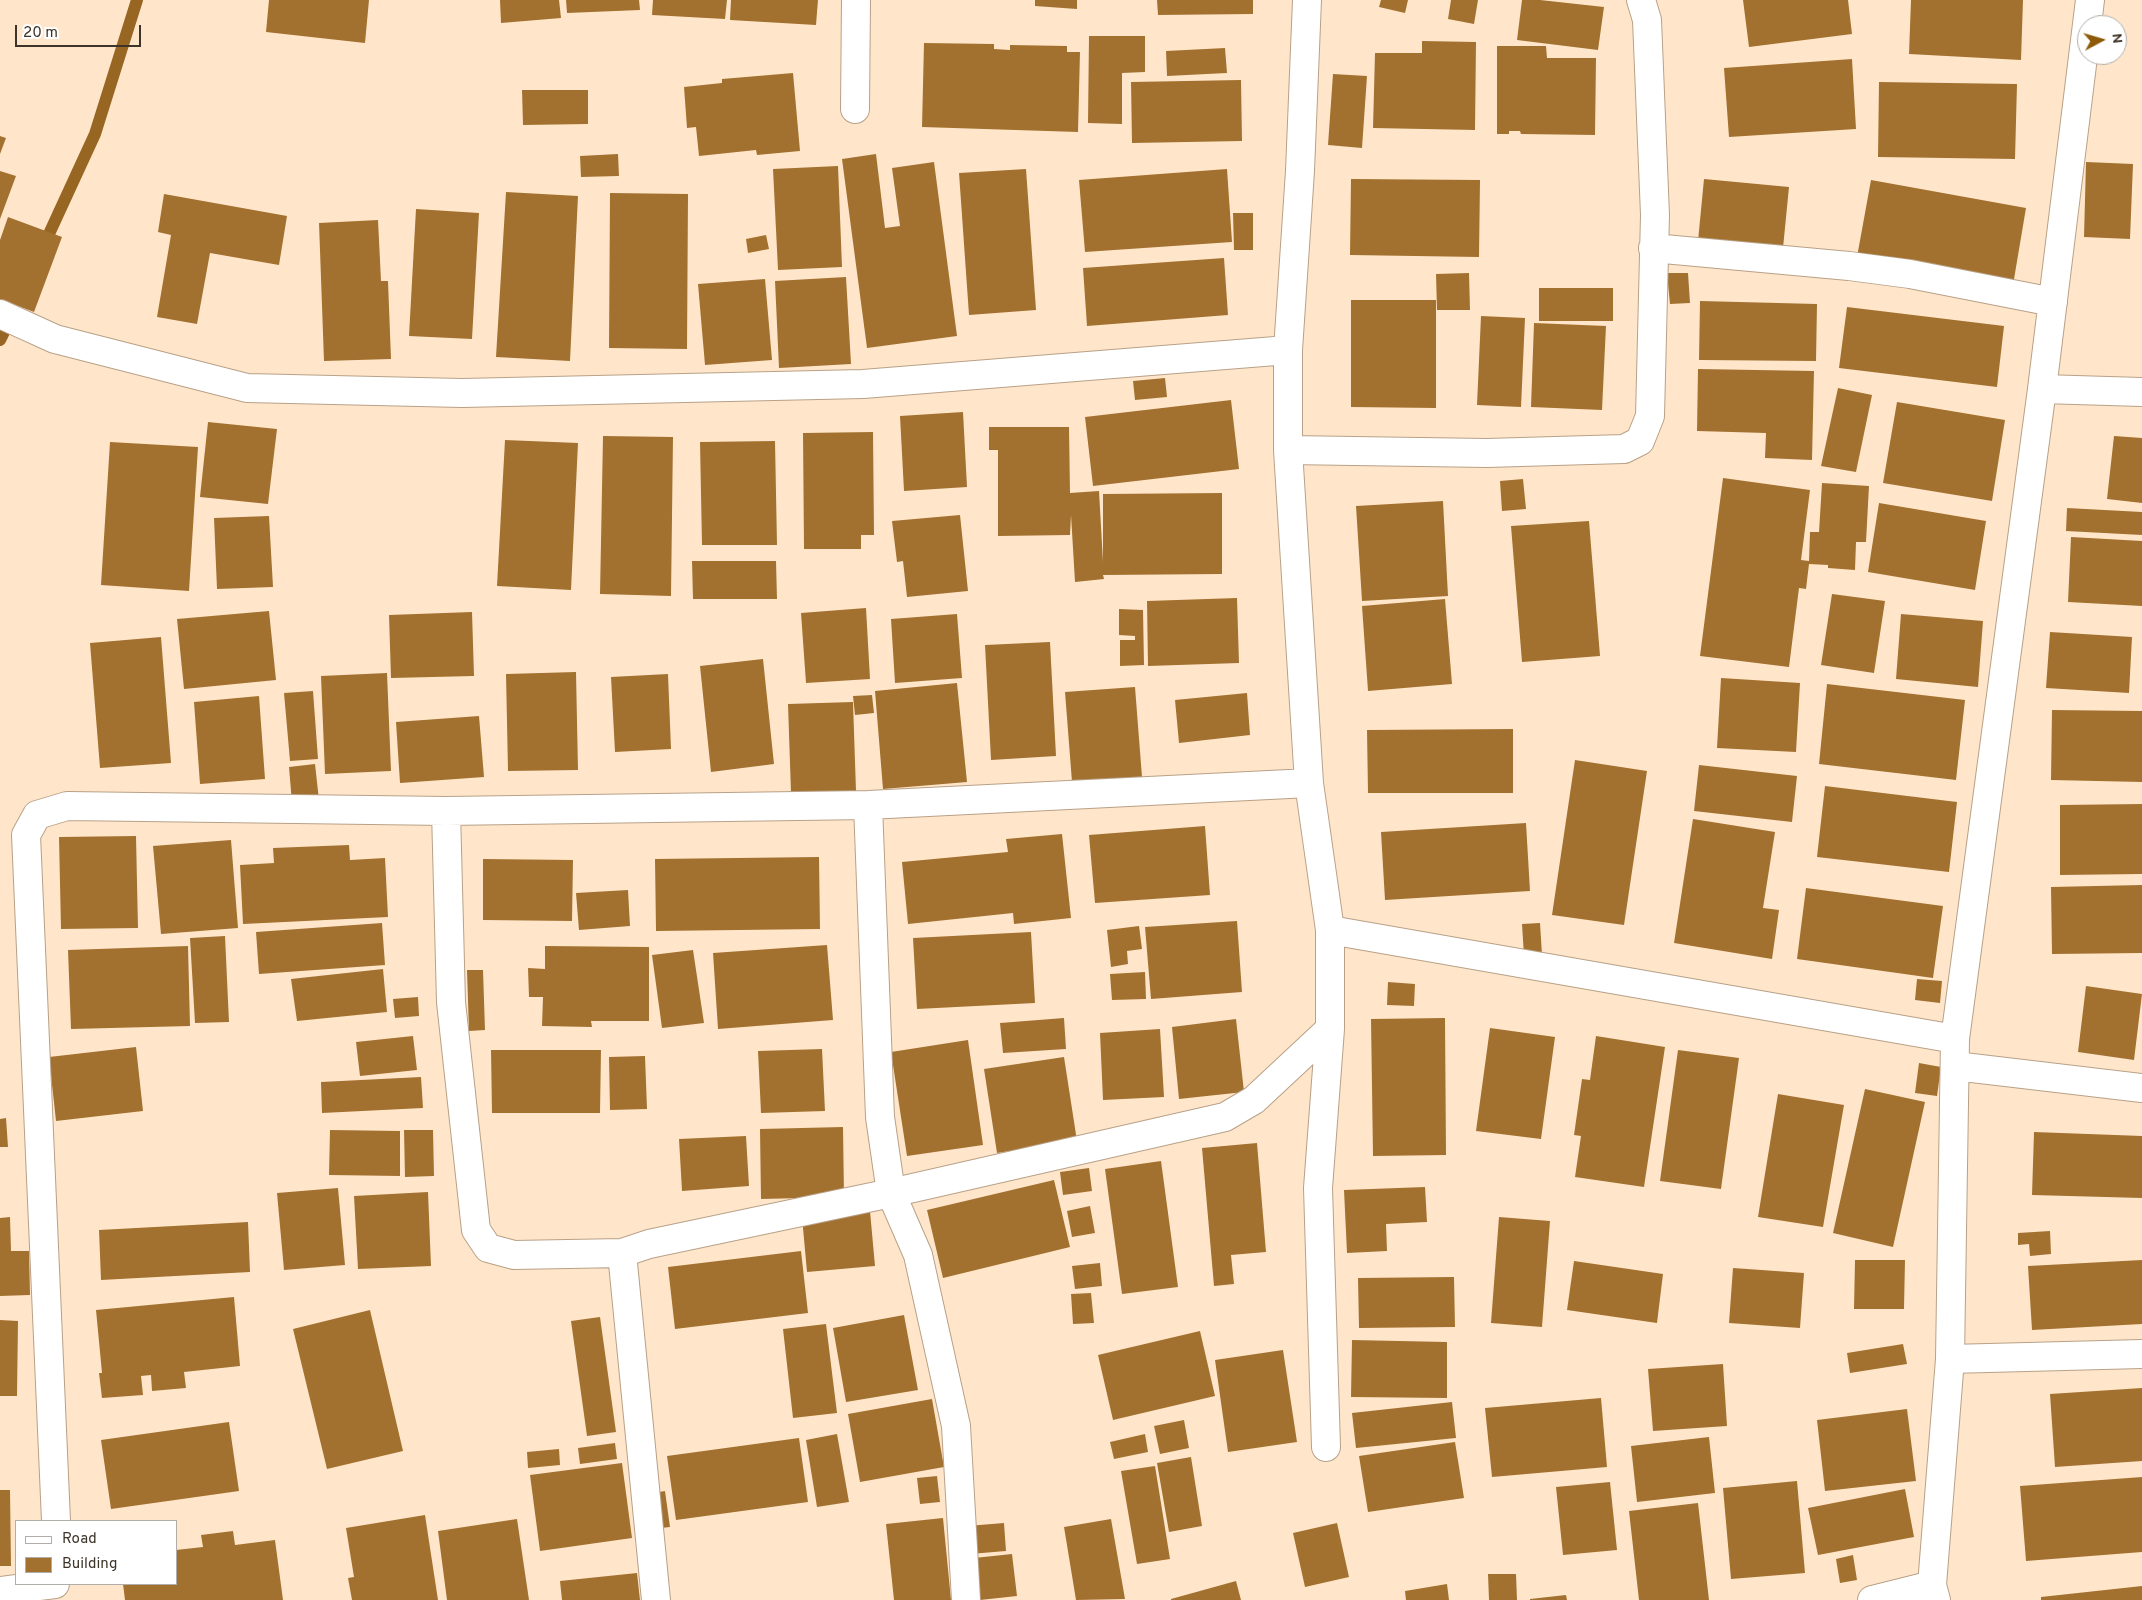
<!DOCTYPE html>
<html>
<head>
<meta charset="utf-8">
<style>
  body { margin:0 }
  #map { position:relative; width:2142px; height:1600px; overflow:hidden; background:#ffe6cb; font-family:Overpass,sans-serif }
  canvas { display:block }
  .legend { position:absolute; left:15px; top:1520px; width:162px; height:65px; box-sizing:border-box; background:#fff; border:1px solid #b1ada9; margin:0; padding:6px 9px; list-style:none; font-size:15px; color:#3d3328 }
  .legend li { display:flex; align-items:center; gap:10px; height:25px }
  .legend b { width:25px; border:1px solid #b1ada9 }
  .north { position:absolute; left:2077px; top:15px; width:50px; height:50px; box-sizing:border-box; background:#fff; border:1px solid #b1ada9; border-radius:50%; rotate:84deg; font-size:14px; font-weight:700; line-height:20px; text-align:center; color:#3d3328 }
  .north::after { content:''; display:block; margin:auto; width:18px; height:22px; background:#8d5a08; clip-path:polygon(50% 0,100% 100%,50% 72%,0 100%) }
  .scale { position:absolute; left:15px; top:25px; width:126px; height:22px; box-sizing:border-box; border:2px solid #3d3328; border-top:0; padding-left:6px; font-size:15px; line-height:18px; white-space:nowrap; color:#3d3328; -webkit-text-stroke:4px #fff; paint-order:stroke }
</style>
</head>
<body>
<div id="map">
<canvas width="2142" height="1600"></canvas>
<ul class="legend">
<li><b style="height:6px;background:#fff"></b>Road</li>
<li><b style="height:14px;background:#a3712f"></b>Building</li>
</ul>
<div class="north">N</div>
<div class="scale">20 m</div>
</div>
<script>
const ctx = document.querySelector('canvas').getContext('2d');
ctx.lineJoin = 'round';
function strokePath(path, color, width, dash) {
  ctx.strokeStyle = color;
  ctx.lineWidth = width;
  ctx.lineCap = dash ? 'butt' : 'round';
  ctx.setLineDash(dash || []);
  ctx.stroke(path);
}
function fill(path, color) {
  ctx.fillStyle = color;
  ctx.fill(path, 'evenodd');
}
strokePath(new Path2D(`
  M43 247 95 134 137 0
  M0 340 12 316`), '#976622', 12);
fill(new Path2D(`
  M269 0H369L365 43 266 32Z
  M500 0H559L561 18 501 23Z
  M566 0H639L640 10 567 13Z
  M653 0H727L725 19 652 15Z
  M731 0H818L816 25 730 20Z
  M1035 0H1077V9L1035 6Z
  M1157 0H1253V14L1158 15Z
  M1381 0H1408L1405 13 1379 7Z
  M1451 0H1478L1474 24 1448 19Z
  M1522 0H1540L1604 7 1598 50 1517 40Z
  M1743 0H1848L1852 34 1749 47Z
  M1911 0H2023L2021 60 1909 54Z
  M1089 36H1145V72L1122 73V124L1088 123Z
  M1422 41 1476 42 1475 130 1373 128 1375 53H1422Z
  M924 43 994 44V49L1010 50V45L1067 46V52H1080L1078 132 922 127Z
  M1497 46H1546L1547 58H1596L1595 135 1521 134 1520 131H1509V134H1497Z
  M1225 48 1227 73 1167 76 1166 51Z
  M1852 59 1856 129 1729 137 1724 68Z
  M793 73 800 151 757 155 756 150 699 156 696 127 687 128 684 87 722 83V79Z
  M1333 74 1367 76 1362 148 1328 145Z
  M1241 80 1242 141 1132 143 1131 82Z
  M1879 82 2017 84 2015 159 1878 157Z
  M522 90H588V124L523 125Z
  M0 136 6 138 0 154Z
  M618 154 619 176 581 177 580 156Z
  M876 154 885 228 900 226 892 168 934 162 957 336 867 348 842 159Z
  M2086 162 2133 164 2130 239 2084 237Z
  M838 166 842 267 778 270 773 169Z
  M1026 169 1036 310 969 315 959 173Z
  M1227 169 1232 242 1085 252 1079 180Z
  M0 171 16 176 0 219Z
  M1351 179 1480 180 1479 257 1350 255Z
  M1704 179 1789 187 1783 248 1698 241Z
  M1871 180 2026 208 2013 285 1857 257Z
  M506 192 578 196 570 361 496 357Z
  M610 193 688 194 687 349 609 348Z
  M164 194 287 216 279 265 210 253 197 324 157 317 171 235 158 232Z
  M416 209 479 213 472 339 409 336Z
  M1233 213H1253V250H1234Z
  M8 217 62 237 34 312 0 299V240Z
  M378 220 381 281H388L391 359 324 361 319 223Z
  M766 235 769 249 748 253 746 239Z
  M1224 258 1228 315 1087 326 1083 268Z
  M1469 273 1470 310H1437L1436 274Z
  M1667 273H1688L1690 303 1670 304Z
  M846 277 851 364 779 368 775 281Z
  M765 279 772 360 705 365 698 284Z
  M1539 288H1613V321H1539Z
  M1351 300H1436V408L1351 407Z
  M1700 301 1817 304 1816 361 1699 360Z
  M1847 307 2004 326 1997 387 1839 368Z
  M1481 316 1525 318 1521 407 1477 405Z
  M1534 323 1606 326 1602 410 1531 407Z
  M1698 369 1814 371 1812 460 1765 458 1766 433 1697 431Z
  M1165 378 1167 397 1135 400 1133 381Z
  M1838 388 1872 395 1856 472 1821 466Z
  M1231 400 1239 469 1093 486 1085 417Z
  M1897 402 2005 420 1992 501 1883 483Z
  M963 412 967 487 904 491 900 416Z
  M208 422 277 429 268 504 200 497Z
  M989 427H1069L1070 493 1099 491 1103 562V494L1222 493V574L1103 575 1104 579 1075 582 1071 515 1070 535 998 536V450H989Z
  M873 432 874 535H861V549H804L803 433Z
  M603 436 673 437 671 596 600 594Z
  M2114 436 2142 438V503L2107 499Z
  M505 440 578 443 571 590 497 586Z
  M775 441 777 545H702L700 442Z
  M110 442 198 447 189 591 101 585Z
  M1723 478 1810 490 1801 560 1809 561 1810 532H1819L1822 483 1869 486 1866 542H1856L1855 570 1828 568V565L1809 564 1806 589 1799 588 1789 667 1700 656Z
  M1523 479 1526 509 1502 511 1500 481Z
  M1443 501 1448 596 1362 601 1356 506Z
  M1879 503 1986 521 1975 590 1868 572Z
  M2067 508 2142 512V535L2066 531Z
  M960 515 968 591 907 597 903 561 897 562 892 521Z
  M269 516 273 587 217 589 214 518Z
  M1589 521 1600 656 1522 662 1511 526Z
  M2071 537 2142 541V606L2068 602Z
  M692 561H776L777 599H693Z
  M1832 594 1885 601 1874 673 1821 665Z
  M1237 598 1239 663 1148 666 1147 601Z
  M1445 599 1452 684 1368 691 1362 606Z
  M866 608 870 679 806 683 801 613Z
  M1119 609 1143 610 1144 665 1120 666V640H1135V636L1119 635Z
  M269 611 276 680 184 689 177 619Z
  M472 612 474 676 391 678 389 615Z
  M957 614 962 678 895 683 891 619Z
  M1901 614 1983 621 1978 687 1896 679Z
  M2050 632 2132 637 2129 693 2046 688Z
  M161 637 171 763 100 768 90 643Z
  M1050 642 1056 756 991 760 985 645Z
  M763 659 774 764 711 772 700 666Z
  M576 672 578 770 508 771 506 674Z
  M387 673 391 771 325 774 321 676Z
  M668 674 671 749 615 752 611 677Z
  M1721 678 1800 683 1796 752 1717 748Z
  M957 683 967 782 883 789 875 691Z
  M1827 684 1965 700 1956 780 1819 764Z
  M1135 687 1142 777 1072 782 1065 692Z
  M313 691 318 759 290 761 284 693Z
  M1247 693 1250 735 1179 743 1175 700Z
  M872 695 874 713 855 715 853 696Z
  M259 696 265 779 200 784 194 702Z
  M853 702 856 791 791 793 788 704Z
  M2052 710 2142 711V782L2051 780Z
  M479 716 484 777 400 783 396 722Z
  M1513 729V793H1368L1367 730Z
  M1575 760 1647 771 1624 925 1552 915Z
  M315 764 319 800 292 803 289 767Z
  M1699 765 1797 776 1792 822 1694 811Z
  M1825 786 1957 802 1949 872 1817 857Z
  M2142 804V874L2060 875V805Z
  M1693 819 1775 832 1763 908 1779 910 1772 959 1674 943Z
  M1526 823 1530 891 1385 900 1381 832Z
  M1205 826 1210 895 1095 903 1089 835Z
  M1062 834 1071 918 1014 924 1013 913 908 924 902 862 1008 852 1006 839Z
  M136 836 138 928 61 929 59 837Z
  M231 840 238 928 161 934 153 846Z
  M349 845 350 860 385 858 388 917 243 924 240 865 274 863 273 848Z
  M819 857 820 929 656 931 655 859Z
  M483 859 573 860 572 921 483 920Z
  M2142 885V953L2052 954 2051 887Z
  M1806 888 1943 906 1933 978 1797 959Z
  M628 890 630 926 579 930 576 893Z
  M1237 921 1242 992 1151 999 1145 927Z
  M382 923 385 965 259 974 256 932Z
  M1540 923 1542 955 1524 956 1522 924Z
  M1139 926 1142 949 1127 951 1128 964 1111 967 1107 930Z
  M1031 932 1035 1003 917 1009 913 938Z
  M225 936 229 1022 195 1023 190 938Z
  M827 945 833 1020 718 1029 713 953Z
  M188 946 190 1026 71 1029 68 950Z
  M545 946 649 947V1021H591L592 1027 542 1026 543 997H529L528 968 545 969Z
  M693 950 704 1023 662 1028 652 955Z
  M383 969 387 1012 297 1021 291 979Z
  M467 970H483L485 1030 469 1031Z
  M1145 972 1146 999 1112 1000 1110 974Z
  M1917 979 1942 981 1940 1003 1915 1000Z
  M1388 982 1415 984 1414 1006 1387 1005Z
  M2086 986 2142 994 2134 1060 2078 1052Z
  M418 997 419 1016 395 1018 393 999Z
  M1064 1018 1066 1049 1003 1053 1000 1023Z
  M1445 1018 1446 1155 1373 1156 1371 1019Z
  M1236 1019 1244 1092 1179 1099 1172 1027Z
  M1490 1028 1555 1037 1541 1139 1476 1131Z
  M1160 1029 1164 1097 1103 1100 1100 1033Z
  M413 1036 417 1070 360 1076 356 1042Z
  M1596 1036 1665 1047 1644 1187 1575 1177 1581 1136 1574 1135 1582 1079 1590 1080Z
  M968 1040 983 1145 907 1156 891 1052Z
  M136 1047 143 1111 56 1121 49 1057Z
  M822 1049 825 1111 761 1113 758 1051Z
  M491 1050H601L600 1113H492Z
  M1678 1050 1739 1058 1721 1189 1660 1181Z
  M645 1056 647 1109 610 1110 609 1057Z
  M1064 1057 1077 1141 997 1153 984 1069Z
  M1919 1063 1941 1067 1937 1096 1915 1093Z
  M421 1077 423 1108 322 1113 321 1082Z
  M1865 1089 1925 1102 1893 1247 1833 1233Z
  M1778 1094 1844 1105 1823 1227 1758 1217Z
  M6 1118 8 1147H0V1119Z
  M843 1127 844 1197 761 1199 760 1129Z
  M330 1130 400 1131V1176L329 1175Z
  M404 1130H433L434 1176 405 1177Z
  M2034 1132 2142 1136V1198L2032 1195Z
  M746 1136 749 1186 682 1191 679 1139Z
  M1257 1143 1266 1252 1231 1255 1234 1284 1214 1286 1202 1148Z
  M1161 1161 1178 1287 1122 1294 1105 1169Z
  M1089 1168 1092 1191 1063 1195 1060 1172Z
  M1054 1180 1070 1247 943 1278 927 1210Z
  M1425 1187 1427 1222 1386 1224 1387 1251 1347 1253 1344 1190Z
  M338 1188 345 1265 284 1270 277 1193Z
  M428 1192 431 1266 358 1269 354 1196Z
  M1090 1206 1095 1233 1072 1237 1067 1211Z
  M870 1211 875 1266 807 1272 802 1217Z
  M10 1217 11 1251H29L30 1295 0 1296V1218Z
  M1499 1217 1550 1221 1542 1327 1491 1323Z
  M248 1222 250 1272 101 1280 99 1230Z
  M2050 1231 2051 1254 2030 1256 2029 1244 2018 1245V1233Z
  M801 1251 808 1313 675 1329 668 1267Z
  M1855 1260H1905L1904 1309H1854Z
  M2142 1260V1324L2032 1330 2028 1266Z
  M1574 1261 1663 1274 1657 1323 1567 1310Z
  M1100 1263 1102 1286 1075 1289 1072 1266Z
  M1733 1268 1804 1273 1800 1328 1729 1323Z
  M1454 1277 1455 1327 1359 1328 1358 1278Z
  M1091 1293 1094 1323 1073 1324 1071 1294Z
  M234 1297 240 1366 184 1372 186 1388 152 1391 151 1375 141 1376 143 1395 102 1398 99 1373H102L96 1310Z
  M370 1310 403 1451 327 1469 293 1329Z
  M904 1315 918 1390 846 1402 833 1328Z
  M600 1317 616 1432 587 1436 571 1321Z
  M0 1320 18 1321 17 1396H0Z
  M826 1324 837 1413 793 1418 783 1329Z
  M1200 1331 1215 1396 1113 1420 1098 1355Z
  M1352 1340 1447 1342V1398L1351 1397Z
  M1903 1344 1907 1364 1850 1373 1847 1353Z
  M1283 1350 1297 1442 1228 1452 1215 1360Z
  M1723 1364 1727 1426 1653 1431 1648 1369Z
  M2142 1388V1461L2055 1467 2050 1394Z
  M1601 1398 1607 1467 1492 1477 1485 1408Z
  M932 1399 944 1467 860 1482 848 1414Z
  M1452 1402 1456 1438 1356 1448 1352 1413Z
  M1907 1409 1916 1481 1825 1491 1817 1420Z
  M1184 1420 1189 1448 1160 1454 1154 1426Z
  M229 1422 239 1491 111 1509 101 1440Z
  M837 1434 849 1502 817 1507 806 1440Z
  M1145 1434 1148 1452 1114 1459 1110 1442Z
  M1709 1437 1715 1493 1637 1502 1631 1446Z
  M799 1438 808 1502 676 1520 667 1456Z
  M1455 1442 1464 1498 1368 1512 1359 1456Z
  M615 1443 617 1459 580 1464 578 1448Z
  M559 1449 560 1465 528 1468 527 1452Z
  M1191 1457 1202 1526 1169 1532 1157 1463Z
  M622 1463 632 1538 540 1551 530 1475Z
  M1155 1466 1170 1559 1137 1564 1121 1471Z
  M937 1476 940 1502 920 1504 917 1478Z
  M2142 1477V1552L2026 1561 2020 1486Z
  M1797 1481 1805 1573 1731 1579 1723 1488Z
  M1610 1482 1617 1550 1563 1555 1556 1487Z
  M1905 1489 1914 1537 1818 1555 1808 1508Z
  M0 1490H10L11 1566H0Z
  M665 1491 670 1527 652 1529 647 1494Z
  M1698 1503 1709 1600H1639L1629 1511Z
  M425 1515 438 1600H352L348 1578 354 1577 346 1528Z
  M943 1518 951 1600H894L886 1524Z
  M517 1519 529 1600H447L438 1531Z
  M1111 1519 1125 1599 1076 1600 1064 1527Z
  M1004 1523 1006 1551 970 1554 967 1526Z
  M1337 1523 1349 1577 1305 1587 1293 1533Z
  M233 1531 235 1545 275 1540 283 1600H125L123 1584H176V1550L203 1547 201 1535Z
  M1012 1554 1017 1596 980 1600 974 1558Z
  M1853 1555 1857 1580 1840 1583 1836 1559Z
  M637 1573 640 1600H562L560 1581Z
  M1488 1574H1516L1517 1600H1489Z
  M1236 1581 1241 1600H1171V1599Z
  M1447 1584 1449 1600H1406L1405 1591Z
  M2142 1586V1600H2041V1597Z
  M1566 1595 1567 1600H1530V1599Z`), '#a3712f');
const street = new Path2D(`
  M1307 0 1300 171 1288 350V450L1309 783 1330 930V1029L1318 1188 1326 1447
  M855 109 856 0
  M1653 248 1849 266 1910 274 2053 302
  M0 314 55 339 247 388 462 393 863 384 1288 350
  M2042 389 2142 392
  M1288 450 1487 453 1624 449 1640 441 1650 416 1655 215 1647 20 1641 0
  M868 805 880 1117 891 1193 918 1255 956 1426 966 1600
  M446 811 451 1002 476 1230 488 1248 514 1255 622 1253 649 1244 891 1193 1225 1117 1254 1100 1330 1029
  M1330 930 1955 1039
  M1955 1066 2142 1088
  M622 1253 656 1600
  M1950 1359 2142 1354
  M56 1521 26 835 37 815 67 806 446 811 868 805 1309 783
  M0 1591 55 1584
  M1872 1600 1932 1585
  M1936 1600 1932 1585 1950 1359 1955 1039 2042 389 2090 0`);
strokePath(street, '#b8a187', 30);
strokePath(street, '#fff', 28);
</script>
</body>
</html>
